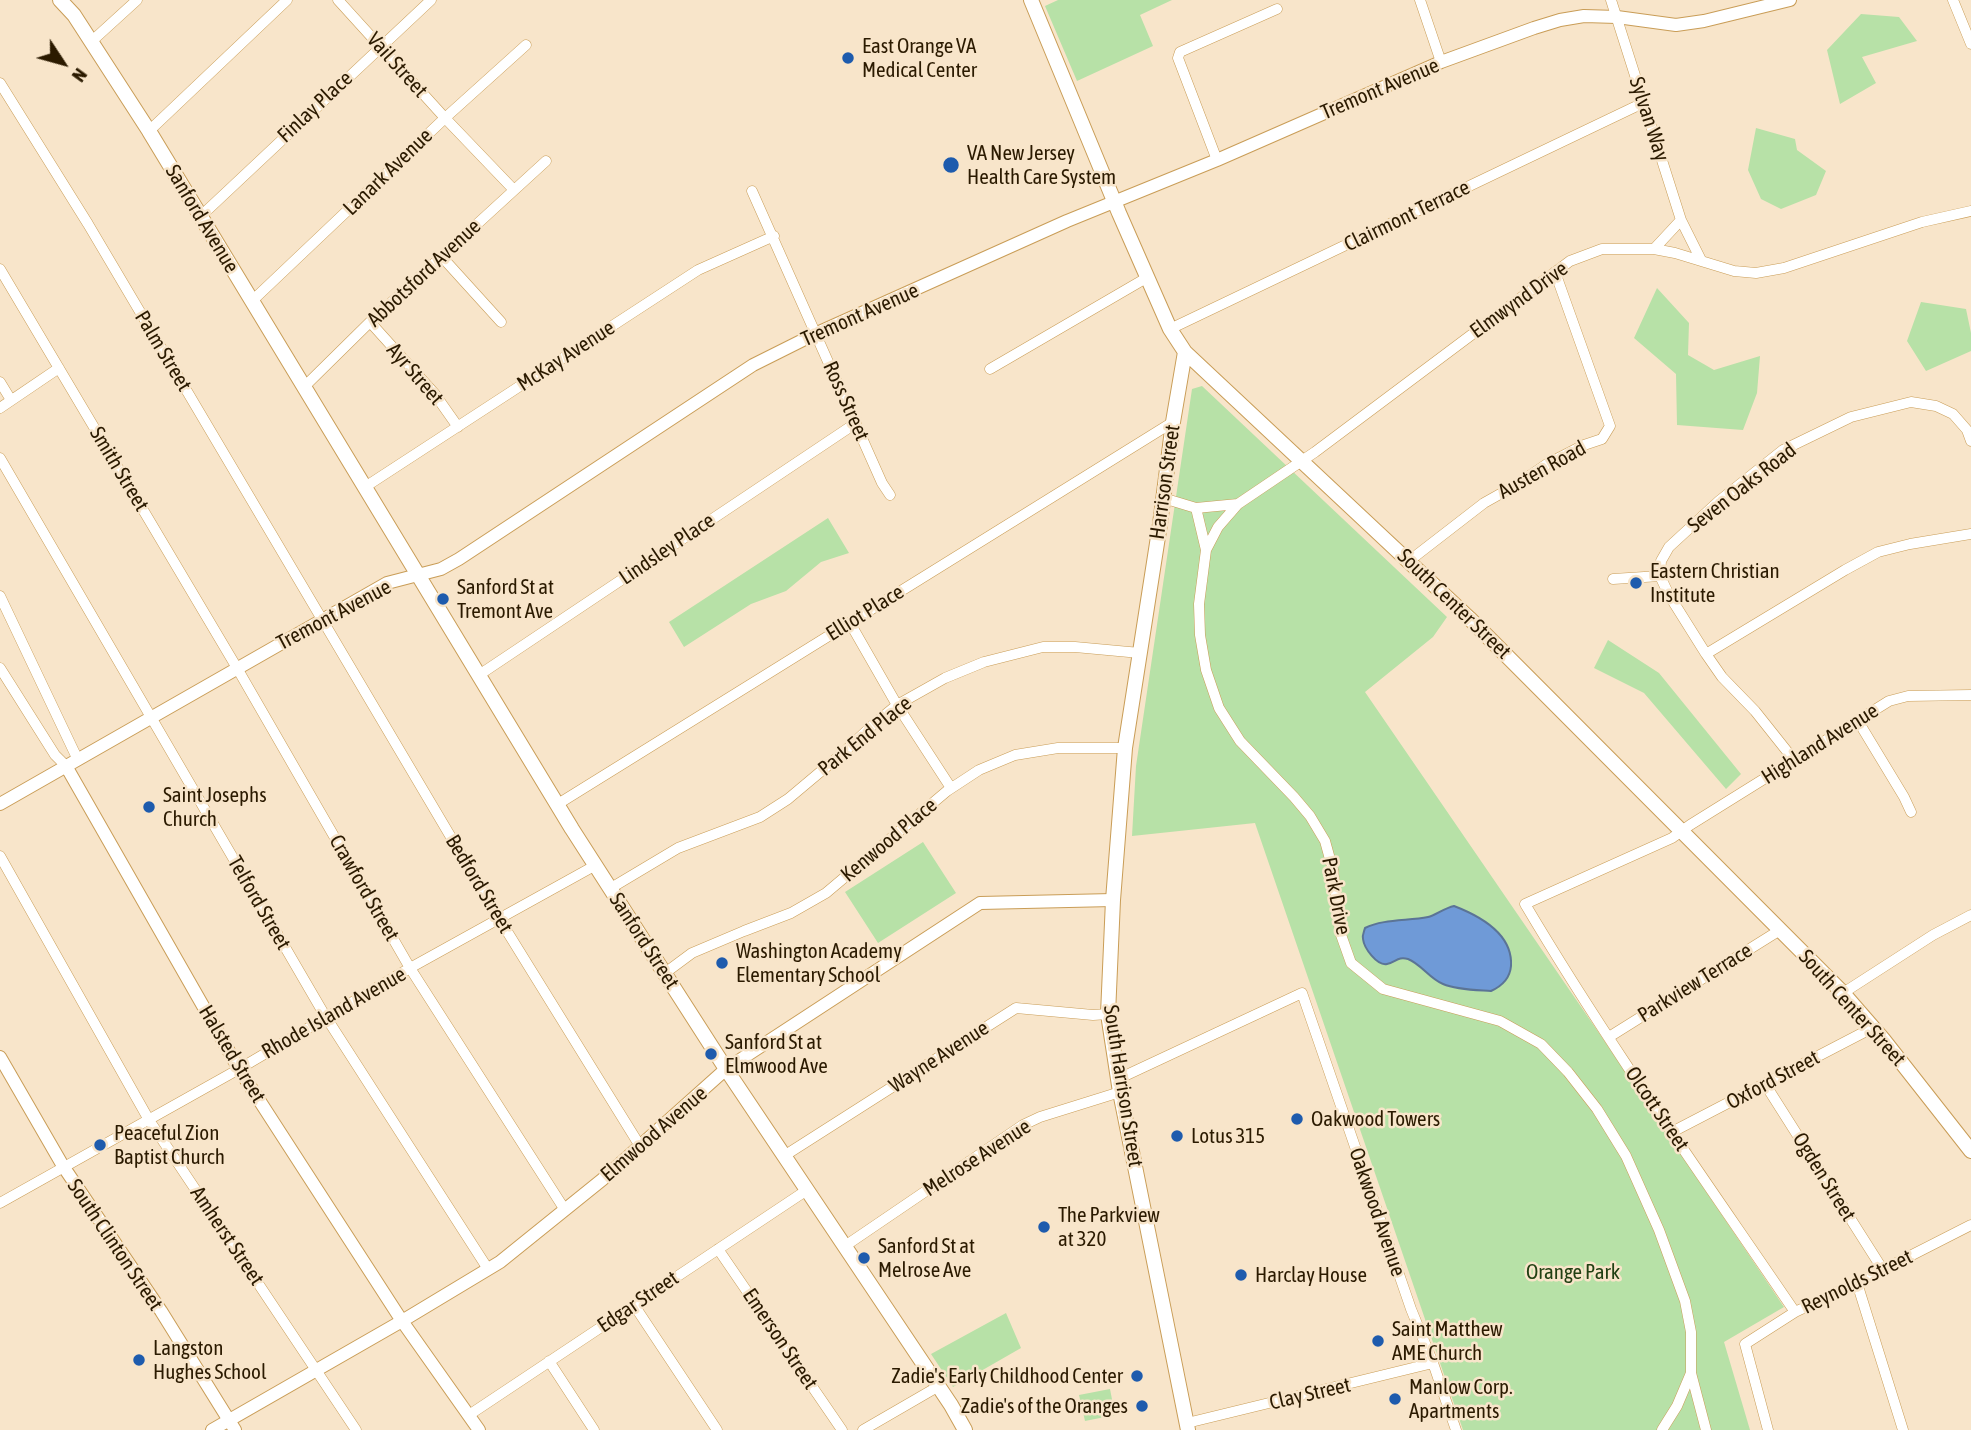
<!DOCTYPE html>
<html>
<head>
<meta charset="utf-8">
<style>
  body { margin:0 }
  #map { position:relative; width:1971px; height:1430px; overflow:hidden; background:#f8e5ca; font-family:"Asap Condensed",sans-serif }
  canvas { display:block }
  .north { position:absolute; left:28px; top:28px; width:70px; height:70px; -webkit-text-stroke:5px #f8e5ca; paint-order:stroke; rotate:126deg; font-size:19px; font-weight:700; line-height:28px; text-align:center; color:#2b1a00 }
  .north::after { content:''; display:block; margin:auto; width:24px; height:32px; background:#2b1a00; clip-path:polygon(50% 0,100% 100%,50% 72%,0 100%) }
</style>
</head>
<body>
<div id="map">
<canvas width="1971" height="1430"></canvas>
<div class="north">N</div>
</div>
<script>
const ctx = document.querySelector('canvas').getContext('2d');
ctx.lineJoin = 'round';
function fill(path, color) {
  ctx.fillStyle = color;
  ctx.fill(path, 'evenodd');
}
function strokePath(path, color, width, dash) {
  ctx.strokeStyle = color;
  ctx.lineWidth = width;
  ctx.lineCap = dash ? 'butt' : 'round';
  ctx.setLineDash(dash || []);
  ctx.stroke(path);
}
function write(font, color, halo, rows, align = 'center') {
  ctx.font = font + ' "Asap Condensed",sans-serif';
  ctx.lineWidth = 5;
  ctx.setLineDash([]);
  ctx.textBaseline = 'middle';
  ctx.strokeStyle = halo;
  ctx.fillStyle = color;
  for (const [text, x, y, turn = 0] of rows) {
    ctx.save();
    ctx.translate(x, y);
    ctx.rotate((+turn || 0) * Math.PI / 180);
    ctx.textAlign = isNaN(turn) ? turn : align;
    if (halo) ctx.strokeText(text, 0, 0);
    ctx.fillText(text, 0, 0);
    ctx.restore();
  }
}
fill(new Path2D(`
  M1058 0H1172L1140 15 1153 46 1077 81 1045 6Z
  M1861 14 1899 17 1917 41 1862 57 1876 83 1840 104 1827 50Z
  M1756 128 1795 139 1797 150 1826 171 1816 195 1781 209 1761 199 1748 170Z
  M1657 288 1689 323 1688 355 1714 370 1760 356 1757 393 1743 430 1677 425 1676 374 1634 338Z
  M1921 302 1966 309 1971 333V351L1926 371 1907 341Z
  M1202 386 1447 617 1433 637 1365 692 1599 1033 1784 1307 1724 1342 1750 1430H1463L1255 823 1132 836 1136 766 1192 389Z
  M828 518 849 553 821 562 786 591 751 604 684 647 669 622Z
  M1608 640 1659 673 1741 774 1726 789 1644 693 1594 668Z
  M923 842 956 893 878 943 845 892Z
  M1006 1313 1021 1348 953 1387 931 1354Z
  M1110 1389 1115 1415 1085 1421 1079 1395Z`), '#b7e1a7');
const water = new Path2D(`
  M1454 906C1480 916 1513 934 1511 966 1510 978 1502 986 1491 991 1476 990 1457 990 1443 984 1430 979 1421 964 1408 959 1398 956 1396 962 1387 964 1377 966 1364 948 1363 939 1362 935 1364 932 1365 928 1383 919 1407 921 1428 917 1435 916 1444 908 1454 906Z`);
fill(water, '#6f9ad7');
strokePath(water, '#5b7496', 2);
const minor = new Path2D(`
  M338 0 445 118 514 190
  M1420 0 1441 62
  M1611 0 1681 220 1701 260
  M1953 0 1971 44
  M92 41 137 0
  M0 83 88 224 500 920 640 1146
  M149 131 287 0
  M1217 160 1178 58 1180 52 1277 9
  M752 191 882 483 890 495
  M201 216 431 0
  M1654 249 1681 220
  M442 257 501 322
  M0 269 237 668 410 968 565 1210
  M252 301 445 118 526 45
  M370 322 434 393 458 427
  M1170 329 1643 103
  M990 369 1148 277
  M0 382 11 400
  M304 387 370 322 546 161
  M0 408 59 368
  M0 458 324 1014 488 1269
  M365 487 698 270 774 236
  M1163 498 1196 508 1238 504
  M1196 508 1206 550
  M1409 561 1484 503 1516 485 1547 464 1584 445 1602 439 1610 426 1555 272
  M1613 579 1660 576
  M0 596 78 760
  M850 623 897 705 951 788
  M1706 654 1845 570 1878 552 1910 544 1971 534
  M0 668 55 755 66 766
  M479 675 856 423
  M1858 721 1904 797 1911 812
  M1794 760 1755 711 1722 677 1706 654 1669 595 1660 576 1661 561 1669 547 1719 501 1783 450 1851 417 1911 402 1936 406 1953 414 1967 430 1971 441
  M558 804 1173 422
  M0 856 149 1120 356 1430
  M611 888 678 848 760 817 788 799 844 752 875 723 897 705 945 678 984 662 1043 647H1075L1140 653
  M665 973 692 953 744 931 791 913 826 893 947 791 979 770 1015 755 1058 748H1125
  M1843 993 1933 935 1971 915
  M1609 1037 1780 930
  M1118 1079 1302 993 1411 1309 1433 1363 1456 1430
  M1765 1084 1883 1270
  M1672 1132 1874 1027
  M784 1156 1016 1008 1093 1015 1108 1014
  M0 1203 239 1069 410 968 596 865
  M845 1246 1023 1125 1040 1117 1120 1092
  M718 1249 842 1430
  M1857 1283 1903 1430
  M634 1305 717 1430
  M1795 1312C1703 1177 1608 1044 1525 904L1672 838 1690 825 1889 701 1908 696 1971 695
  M549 1361 594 1430
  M1691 1373 1706 1430
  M469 1415 807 1190
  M1187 1423 1433 1363
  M863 1430 939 1386
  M1662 1430 1677 1406 1691 1373V1332L1685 1301 1659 1230 1626 1156 1597 1109 1568 1072 1541 1044 1500 1021 1383 989 1351 963 1340 932 1333 870 1325 841 1310 816 1294 797 1240 741 1219 708 1206 670 1200 635 1199 604 1206 550 1218 527 1238 504 1315 452 1570 261 1602 249H1654L1675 253 1734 271 1756 273 1784 268 1922 222 1971 211
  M1768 1430 1745 1344 1795 1312 1857 1283 1971 1225`);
const tertiary = new Path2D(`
  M66 766 239 1069 402 1321 479 1430
  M0 804 387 583 441 569 459 559 753 365 815 334 1067 221 1217 160 1441 62 1534 28 1560 20 1584 16 1617 17 1676 25 1704 21 1790 0
  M0 1057 63 1166 161 1311 235 1430
  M212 1430 402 1321 500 1262 603 1179 726 1069 980 903 1113 900`);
const secondary = new Path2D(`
  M60 0 74 15 149 131 572 829 726 1069 951 1405 965 1430
  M1031 0 1119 213 1170 329 1185 352 1469 618 1843 993 1883 1039 1971 1151
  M1185 352 1173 422 1160 524 1125 748 1113 900 1108 1014 1120 1092 1188 1430`);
strokePath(minor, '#c99d57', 11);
strokePath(tertiary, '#c99d57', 14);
strokePath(secondary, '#c99d57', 16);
strokePath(minor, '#fff', 10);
strokePath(tertiary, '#fff', 12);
strokePath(secondary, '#fff', 14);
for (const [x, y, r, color] of [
  [848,58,7,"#1e5bad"],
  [951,165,9,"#1e5bad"],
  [1636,583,7,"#1e5bad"],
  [443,599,7,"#1e5bad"],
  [149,807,7,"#1e5bad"],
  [722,963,7,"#1e5bad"],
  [711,1054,7,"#1e5bad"],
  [1297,1119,7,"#1e5bad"],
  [1177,1136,7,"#1e5bad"],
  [100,1145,7,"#1e5bad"],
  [1044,1227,7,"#1e5bad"],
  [864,1258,7,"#1e5bad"],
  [1241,1275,7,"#1e5bad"],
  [1378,1341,7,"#1e5bad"],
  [139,1360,7,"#1e5bad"],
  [1137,1376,7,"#1e5bad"],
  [1395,1399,7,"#1e5bad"],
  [1142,1406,7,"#1e5bad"]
]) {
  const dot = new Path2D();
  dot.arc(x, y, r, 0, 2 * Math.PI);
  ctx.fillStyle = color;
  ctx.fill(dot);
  strokePath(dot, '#f8e5ca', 2.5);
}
write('21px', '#2b1a00', '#f8e5ca', [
  ["East Orange VA",862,46],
  ["Medical Center",862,70],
  ["VA New Jersey",967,153],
  ["Health Care System",967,177],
  ["Eastern Christian",1650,571],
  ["Institute",1650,595],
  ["Sanford St at",457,587],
  ["Tremont Ave",457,611],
  ["Saint Josephs",163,795],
  ["Church",163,819],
  ["Washington Academy",736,951],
  ["Elementary School",736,975],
  ["Sanford St at",725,1042],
  ["Elmwood Ave",725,1066],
  ["Oakwood Towers",1311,1119],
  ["Peaceful Zion",114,1133],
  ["Baptist Church",114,1157],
  ["Lotus 315",1191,1136],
  ["The Parkview",1058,1215],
  ["at 320",1058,1239],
  ["Sanford St at",878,1246],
  ["Melrose Ave",878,1270],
  ["Harclay House",1255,1275],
  ["Saint Matthew",1392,1329],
  ["AME Church",1392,1353],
  ["Langston",153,1348],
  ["Hughes School",153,1372],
  ["Zadie's Early Childhood Center",1123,1376,"right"],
  ["Manlow Corp.",1409,1387],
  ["Apartments",1409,1411],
  ["Zadie's of the Oranges",1128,1406,"right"]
], 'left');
write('21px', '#2b1a00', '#f8e5ca', [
  ["Vail Street",397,65,48],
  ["Tremont Avenue",1380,89,-23],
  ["Finlay Place",315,107,-43],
  ["Sylvan Way",1649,119,72],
  ["Lanark Avenue",388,172,-44],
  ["Clairmont Terrace",1407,216,-26],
  ["Sanford Avenue",202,219,59],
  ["Abbotsford Avenue",424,273,-43],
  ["Elmwynd Drive",1519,300,-36],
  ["Tremont Avenue",860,315,-24],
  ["Palm Street",163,351,59],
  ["McKay Avenue",566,356,-33],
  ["Ayr Street",415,374,49],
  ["Ross Street",846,401,66],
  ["Smith Street",119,469,59],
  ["Austen Road",1542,470,-29],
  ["Harrison Street",1165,482,-82],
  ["Seven Oaks Road",1742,488,-38],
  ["Lindsley Place",667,549,-34],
  ["South Center Street",1454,604,44],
  ["Elliot Place",865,613,-32],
  ["Tremont Avenue",334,615,-28],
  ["Park End Place",865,736,-39],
  ["Highland Avenue",1820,744,-32],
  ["Kenwood Place",889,840,-40],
  ["Bedford Street",479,884,59],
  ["Crawford Street",364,888,60],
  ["Park Drive",1336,896,79],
  ["Telford Street",259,903,60],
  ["Sanford Street",644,941,57],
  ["Parkview Terrace",1695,983,-32],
  ["South Center Street",1852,1008,48],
  ["Rhode Island Avenue",334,1013,-30],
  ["Halsted Street",232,1054,59],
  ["Wayne Avenue",939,1057,-33],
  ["Oxford Street",1773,1080,-28],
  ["South Harrison Street",1123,1086,81],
  ["Olcott Street",1657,1109,56],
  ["Elmwood Avenue",654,1134,-41],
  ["Melrose Avenue",977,1158,-33],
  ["Ogden Street",1824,1177,58],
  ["Oakwood Avenue",1377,1212,71],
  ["Amherst Street",227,1236,56],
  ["South Clinton Street",115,1245,56],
  ["Reynolds Street",1857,1282,-26],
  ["Edgar Street",638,1302,-34],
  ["Emerson Street",780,1339,56],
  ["Clay Street",1310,1394,-13]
]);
write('21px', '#214013', '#f8e5ca', [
  ["Orange Park",1573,1272]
]);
</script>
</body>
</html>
